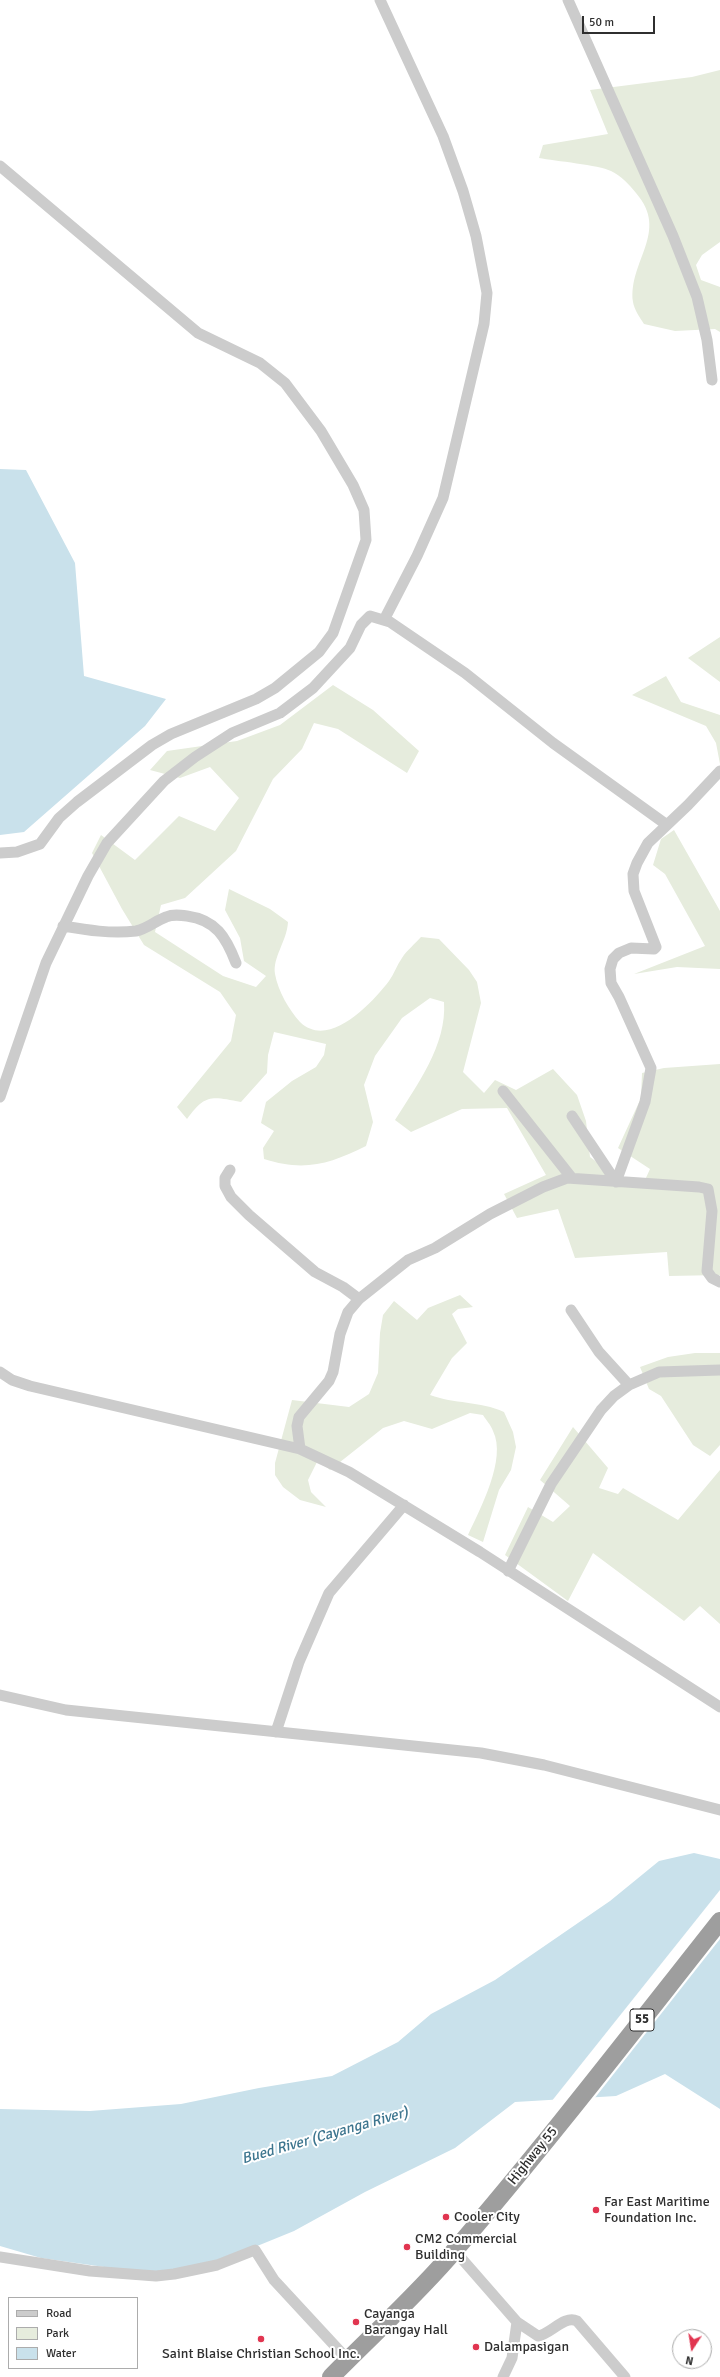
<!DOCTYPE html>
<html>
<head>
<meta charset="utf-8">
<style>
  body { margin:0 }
  #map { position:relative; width:720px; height:2377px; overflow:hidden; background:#fff; font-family:Signika,sans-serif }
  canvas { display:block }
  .legend { position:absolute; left:8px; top:2297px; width:130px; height:72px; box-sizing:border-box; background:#fff; border:1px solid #acacac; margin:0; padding:5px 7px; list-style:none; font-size:12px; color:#2f2f2f }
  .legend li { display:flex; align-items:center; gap:8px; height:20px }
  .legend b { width:20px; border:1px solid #acacac }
  .north { position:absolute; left:672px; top:2329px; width:40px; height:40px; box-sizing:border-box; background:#fff; border:1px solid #acacac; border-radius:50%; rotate:192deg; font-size:11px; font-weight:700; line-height:16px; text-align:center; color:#2f2f2f }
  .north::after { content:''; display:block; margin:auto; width:14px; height:18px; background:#e13550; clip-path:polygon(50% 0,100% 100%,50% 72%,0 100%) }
  .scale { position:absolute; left:582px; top:16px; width:73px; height:18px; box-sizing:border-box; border:2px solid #2f2f2f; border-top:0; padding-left:5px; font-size:12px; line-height:14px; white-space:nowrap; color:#2f2f2f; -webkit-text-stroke:3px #fff; paint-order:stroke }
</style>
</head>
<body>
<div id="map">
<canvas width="720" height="2377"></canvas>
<ul class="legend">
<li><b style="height:5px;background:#ccc"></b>Road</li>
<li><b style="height:11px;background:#e6ecdd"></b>Park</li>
<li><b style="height:11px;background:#c9e1eb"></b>Water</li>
</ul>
<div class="north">N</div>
<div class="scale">50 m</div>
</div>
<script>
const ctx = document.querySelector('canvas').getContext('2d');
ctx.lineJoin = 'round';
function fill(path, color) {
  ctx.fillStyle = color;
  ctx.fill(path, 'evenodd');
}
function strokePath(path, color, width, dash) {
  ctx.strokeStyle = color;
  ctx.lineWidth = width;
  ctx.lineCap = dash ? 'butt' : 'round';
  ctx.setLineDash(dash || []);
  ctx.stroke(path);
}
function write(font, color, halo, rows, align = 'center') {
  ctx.font = font + ' Signika,sans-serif';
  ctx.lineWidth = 4;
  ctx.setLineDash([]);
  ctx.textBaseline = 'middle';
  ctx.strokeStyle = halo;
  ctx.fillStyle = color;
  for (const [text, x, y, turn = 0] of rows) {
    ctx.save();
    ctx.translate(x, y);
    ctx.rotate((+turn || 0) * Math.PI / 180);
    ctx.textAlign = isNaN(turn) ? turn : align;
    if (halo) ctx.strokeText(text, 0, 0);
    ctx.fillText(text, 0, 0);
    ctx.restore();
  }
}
fill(new Path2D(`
  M720 70V242L702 255 696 265 701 280 720 287V332L715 329 675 331 644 324C640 318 634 309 633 302 628 261 670 232 636 193 629 184 621 176 611 171 599 165 555 161 539 158L543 145 608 134 590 90 692 77Z
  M720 637V682L688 658Z
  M666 676 681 702 720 715V764L716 743 706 726 632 695Z
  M333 685 373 710 419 751 407 773 338 729 314 723 302 749 273 779 236 851 185 898 161 905 155 932 223 976 256 987 266 976 244 961 240 938 225 910 229 889 270 909 288 922C287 941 272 958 275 974 278 991 289 1010 300 1022 329 1050 372 1003 389 981 394 974 397 965 402 958 407 950 415 944 421 937L439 939 469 970 477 982 481 1003 463 1072 484 1093 495 1080 516 1090 553 1069 577 1095 586 1121 590 1157 621 1180H645L650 1169 618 1148 641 1098 642 1073 664 1068 720 1064V1275L669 1276 667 1252 575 1258 558 1209 517 1218 504 1194 546 1175 507 1108 462 1109 411 1132 395 1120C417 1085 447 1045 444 1002L430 998 402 1018 375 1056 364 1085 373 1122 366 1146C330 1164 304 1172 264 1159L263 1148 274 1131 261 1123 266 1102 292 1081 316 1067 324 1055 326 1044 274 1032 268 1055 267 1073 241 1102C211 1096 205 1094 187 1119L177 1107 231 1041 236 1015 220 992 144 945 122 909 92 853 101 835 135 860 179 816 215 831 239 798 210 767 180 778 150 770 167 751 237 741 280 725Z
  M674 830 720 911V969L677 967 634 974 705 946 665 874 653 865 661 839Z
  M460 1295 473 1307 458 1309 452 1314 467 1343 452 1358 430 1395C454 1404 480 1401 504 1412L513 1432 516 1447 511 1470 499 1490 483 1542 468 1535C480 1509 507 1459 493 1431 491 1425 486 1420 483 1415L470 1413 432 1429 404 1421 383 1428 330 1470 318 1460 308 1480 311 1492 326 1507 300 1500 283 1487 275 1475V1463L292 1400 349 1407 369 1394 378 1373 380 1333 383 1315 394 1301 417 1320 428 1308Z
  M695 1353H720V1445L710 1456 693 1445 661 1396 649 1389 640 1367 668 1357Z
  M573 1427 608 1468 599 1488 618 1494 623 1488 678 1520 720 1470V1624L700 1606 684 1621 593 1553 568 1601 505 1555 528 1507 553 1522 570 1506 540 1480Z`), '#e6ecdd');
fill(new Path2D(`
  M0 469 26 470 75 563 84 676 166 699 145 726 24 832 0 835Z
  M694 1853 720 1859V2109L665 2074 616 2096 515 2102 455 2148 365 2192 294 2231 213 2264 147 2273 41 2258 0 2246V2109L90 2111 181 2104 259 2088 332 2076 398 2042 431 2014 495 1980 610 1901 659 1861Z`), '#c9e1eb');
fill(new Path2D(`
  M720 1890V1939L594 2099 551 2102Z`), '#fff');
strokePath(new Path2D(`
  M380 0 443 136 463 191 476 236 487 293 484 324 443 498 417 556 384 620
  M568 0 673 236 697 297 707 340 712 380
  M0 166 198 333 260 363 285 383 321 431 353 485 364 510 366 540 333 633 319 652 275 688 256 699 171 734 152 745 77 802 59 818 40 844 17 852 0 853
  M63 926C87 930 111 934 136 931 147 929 155 921 166 917 173 914 180 915 187 916 216 920 226 937 236 963
  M503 1091 571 1177
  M0 1097 46 963 88 876 107 843 164 781 195 757 232 733 280 713 313 688 350 648 361 625 370 616 390 622 465 673 553 743 667 825
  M572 1116 616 1182
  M230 1170 225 1178V1186L231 1197 249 1215 315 1272 343 1287 359 1299
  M616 1182 645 1102 651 1068 619 997 611 983 610 969 613 959 619 953 631 948 654 949 656 947 634 891 633 874 637 863 648 843 688 805 720 771
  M571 1310 599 1352 629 1385
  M0 1372 12 1380 30 1386 300 1449 349 1472 480 1552 720 1707
  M300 1449 297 1426 299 1417 329 1381 333 1372 340 1334 348 1312 359 1299 408 1260 435 1248 490 1214 543 1187 567 1178 699 1187 708 1189 712 1211 707 1271 712 1278 720 1282
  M508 1571 551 1484 601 1410 614 1396 629 1385 659 1372 720 1370
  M0 1695 66 1710 481 1753 544 1765 720 1810
  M276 1732 299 1662 329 1593 404 1505
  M455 2251 517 2322 538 2336C551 2334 564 2315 577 2321L625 2377
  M0 2257 90 2271 156 2276 174 2274 217 2265 255 2250 274 2280 348 2360
  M503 2377 512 2358 517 2322`), '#ccc', 11);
strokePath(new Path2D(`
  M331 2377C372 2335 417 2295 455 2250 547 2143 633 2031 720 1921`), '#9e9e9e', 18);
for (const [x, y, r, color] of [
  [596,2210,4,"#e13550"],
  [446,2217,4,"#e13550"],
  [407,2247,4,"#e13550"],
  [356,2322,4,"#e13550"],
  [261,2339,4,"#e13550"],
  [476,2347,4,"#e13550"]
]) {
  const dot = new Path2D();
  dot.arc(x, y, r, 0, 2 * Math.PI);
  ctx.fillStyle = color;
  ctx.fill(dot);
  strokePath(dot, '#fff', 1.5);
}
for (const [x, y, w] of [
  [642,2020,24]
]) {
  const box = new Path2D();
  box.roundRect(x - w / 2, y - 11, w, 22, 3);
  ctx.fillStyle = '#fff';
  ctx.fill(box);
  strokePath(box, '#2f2f2f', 1);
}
write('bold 13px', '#2f2f2f', null, [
  ["55",642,2020]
]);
write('14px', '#2f2f2f', '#fff', [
  ["Highway 55",533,2156,-51]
]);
write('14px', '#2f2f2f', '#fff', [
  ["Far East Maritime",604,2202],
  ["Foundation Inc.",604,2218],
  ["Cooler City",454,2217],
  ["CM2 Commercial",415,2239],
  ["Building",415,2255],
  ["Cayanga",364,2314],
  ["Barangay Hall",364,2330],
  ["Dalampasigan",484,2347],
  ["Saint Blaise Christian School Inc.",261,2354,"center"]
], 'left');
write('italic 15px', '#3e768f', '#fff', [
  ["Bued River (Cayanga River)",325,2136,-16]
]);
</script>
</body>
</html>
